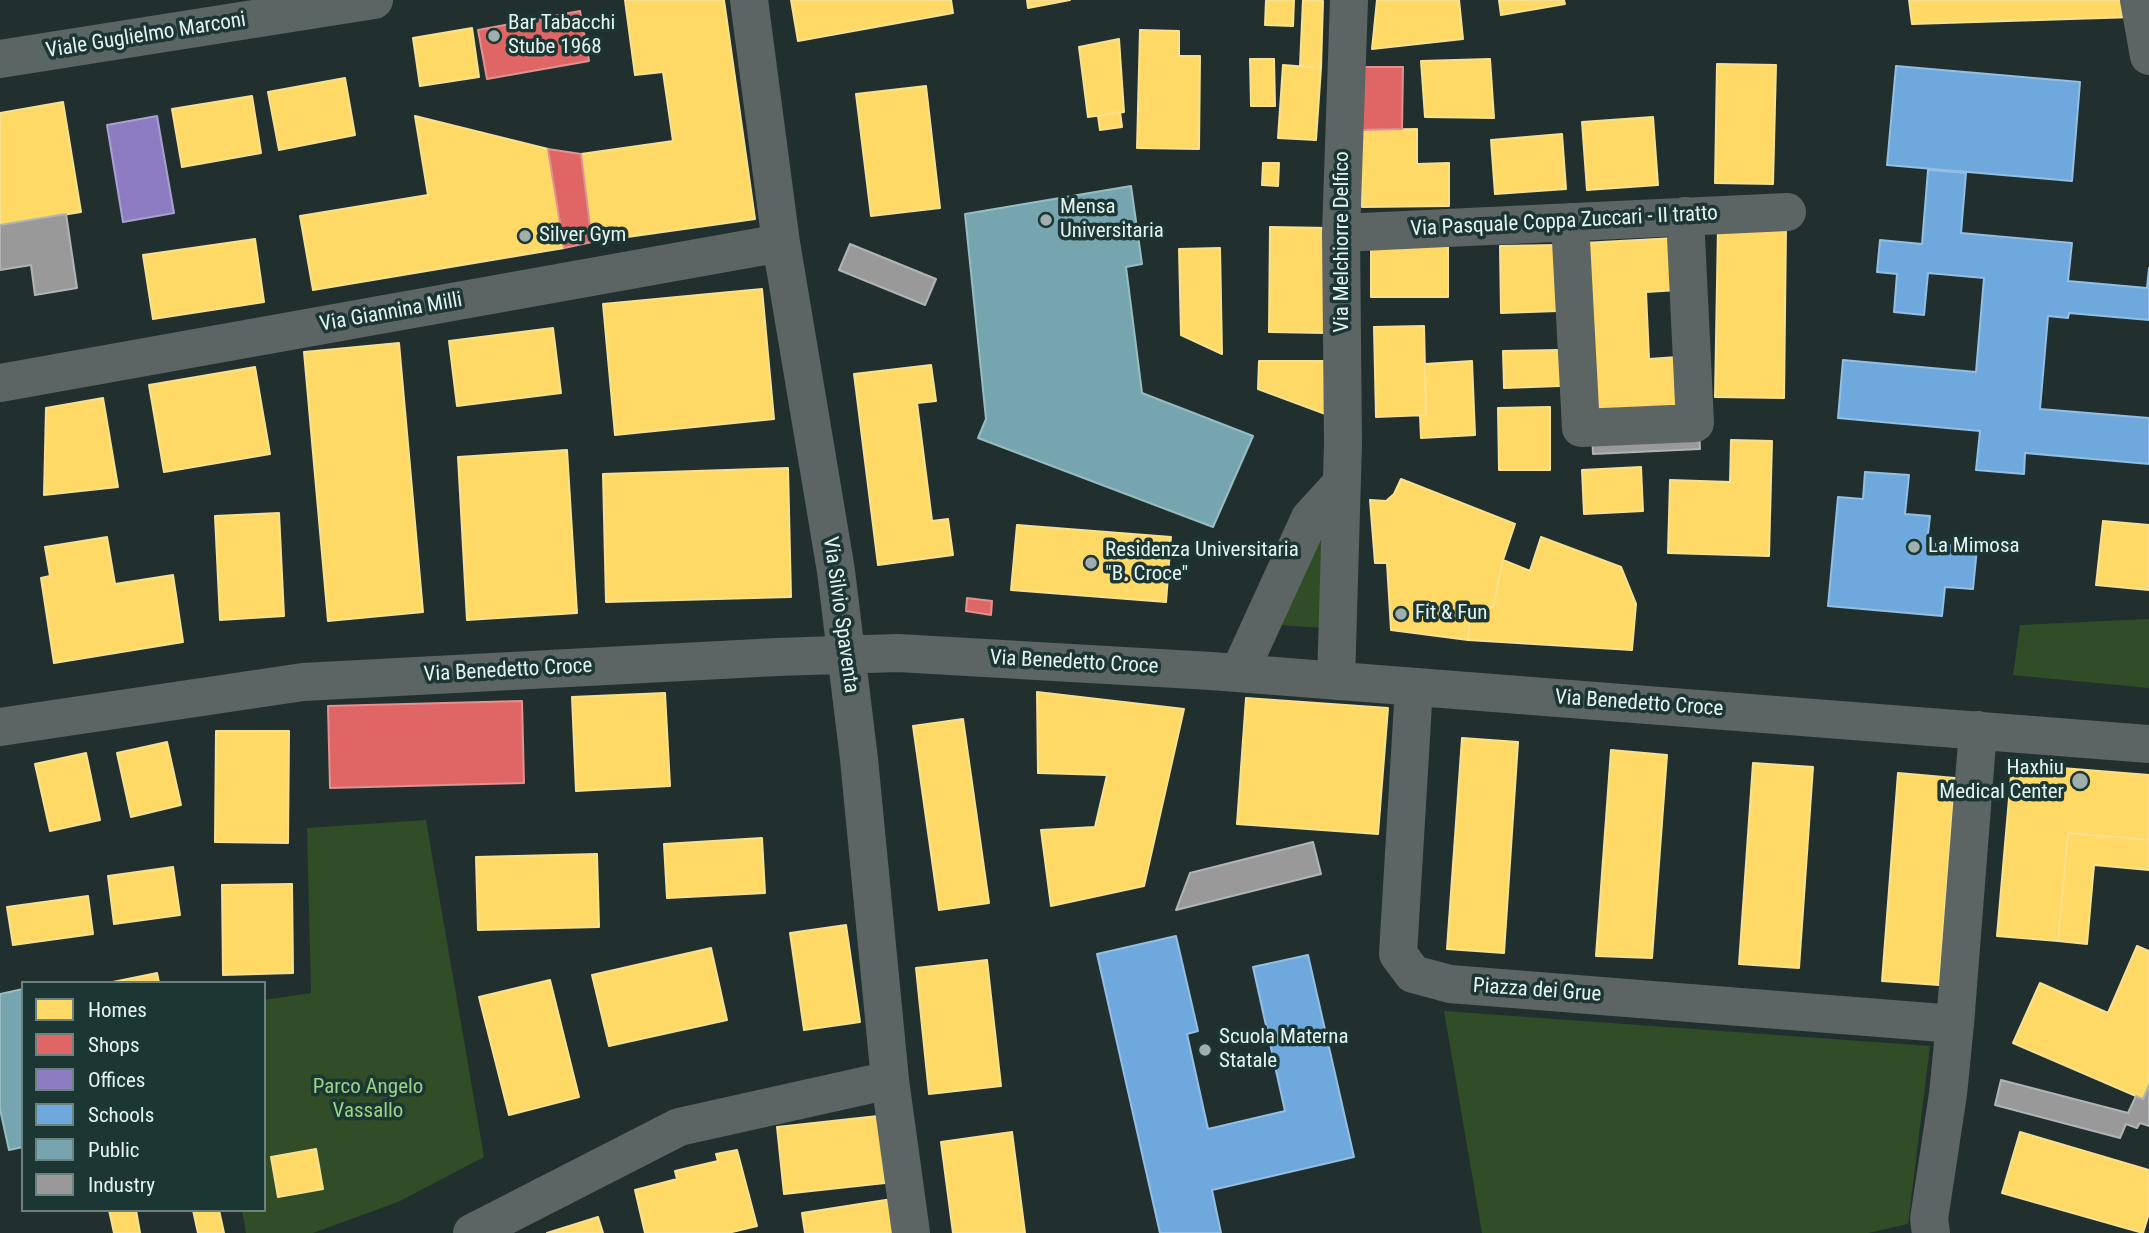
<!DOCTYPE html>
<html>
<head>
<meta charset="utf-8">
<style>
  body { margin:0 }
  #map { position:relative; width:2149px; height:1233px; overflow:hidden; background:#21302e; font-family:"Roboto Condensed",sans-serif }
  canvas { display:block }
  .legend { position:absolute; left:21px; top:981px; width:245px; height:231px; box-sizing:border-box; background:#1b3633; border:2px solid #6b827f; margin:0; padding:9px 12px; list-style:none; font-size:21px; color:#e4f4f2 }
  .legend li { display:flex; align-items:center; gap:14px; height:35px }
  .legend b { width:35px; border:2px solid #6b827f }
</style>
</head>
<body>
<div id="map">
<canvas width="2149" height="1233"></canvas>
<ul class="legend">
<li><b style="height:19px;background:#ffd966"></b>Homes</li>
<li><b style="height:19px;background:#e06666"></b>Shops</li>
<li><b style="height:19px;background:#8e7cc3"></b>Offices</li>
<li><b style="height:19px;background:#6fa8dc"></b>Schools</li>
<li><b style="height:19px;background:#76a5af"></b>Public</li>
<li><b style="height:19px;background:#999"></b>Industry</li>
</ul>
</div>
<script>
const ctx = document.querySelector('canvas').getContext('2d');
ctx.lineJoin = 'round';
function fill(path, color) {
  ctx.fillStyle = color;
  ctx.fill(path, 'evenodd');
}
function strokePath(path, color, width, dash) {
  ctx.strokeStyle = color;
  ctx.lineWidth = width;
  ctx.lineCap = dash ? 'butt' : 'round';
  ctx.setLineDash(dash || []);
  ctx.stroke(path);
}
function write(font, color, halo, rows, align = 'center') {
  ctx.font = font + ' "Roboto Condensed",sans-serif';
  ctx.lineWidth = 7;
  ctx.setLineDash([]);
  ctx.textBaseline = 'middle';
  ctx.strokeStyle = halo;
  ctx.fillStyle = color;
  for (const [text, x, y, turn = 0] of rows) {
    ctx.save();
    ctx.translate(x, y);
    ctx.rotate((+turn || 0) * Math.PI / 180);
    ctx.textAlign = isNaN(turn) ? turn : align;
    if (halo) ctx.strokeText(text, 0, 0);
    ctx.fillText(text, 0, 0);
    ctx.restore();
  }
}
fill(new Path2D(`
  M1323 529 1322 628 1280 625Z
  M2149 619V688L2013 675 2020 625Z
  M426 820 484 1157 398 1202 313 1233H246L242 1210H264V1000L311 993 307 828Z
  M1444 1011 1930 1046 1908 1224 1868 1233H1482Z`), '#304d27');
const homes = new Path2D(`
  M625 0H724L755 219 592 242 581 154 673 141 663 72 635 75Z
  M791 0H951L953 13 798 41Z
  M1027 0H1070L1028 8Z
  M1266 0H1294L1293 26 1265 25Z
  M1303 0 1323 1 1321 68 1300 66Z
  M1377 0H1459L1463 39 1372 49Z
  M1499 0H1564L1565 4 1501 15Z
  M1909 0H2132L2135 17 1912 24Z
  M472 28 479 77 420 86 413 38Z
  M1140 30 1179 31V56H1200L1199 149 1137 148Z
  M1119 39 1124 112 1088 117 1079 47Z
  M1250 59H1274L1275 106H1251Z
  M1490 59 1494 118 1425 117 1421 61Z
  M1717 64 1776 65 1773 184 1715 183Z
  M1283 65 1321 68 1316 140 1278 138Z
  M345 78 355 135 279 150 268 92Z
  M926 86 940 208 871 216 856 94Z
  M252 96 261 153 182 167 172 109Z
  M63 102 81 212 0 225V113Z
  M1120 112 1122 127 1100 130 1098 116Z
  M415 116 548 149 564 248 313 290 300 216 428 195Z
  M1653 117 1658 185 1587 190 1582 122Z
  M1417 129V164L1449 163V206L1362 207 1361 130Z
  M1562 134 1566 189 1495 194 1491 140Z
  M1263 163H1279L1278 186 1262 185Z
  M1718 226 1786 227 1784 398 1715 397Z
  M1270 227 1329 228 1327 333 1269 332Z
  M1675 238 1678 290 1646 292 1649 359 1678 357 1681 414 1591 419 1583 243Z
  M255 239 264 302 153 319 143 255Z
  M1557 245 1558 311 1501 313 1500 246Z
  M1371 247H1448V297H1371Z
  M1220 248 1222 354 1181 335 1179 249Z
  M762 289 774 419 615 435 603 304Z
  M1424 326 1426 415 1376 417 1374 327Z
  M553 328 561 393 457 406 449 341Z
  M399 343 423 612 328 621 304 352Z
  M1559 350 1560 386 1504 388 1503 351Z
  M1259 361H1327L1328 415 1258 389Z
  M1472 361 1475 435 1421 438 1420 415H1426L1425 364Z
  M931 365 936 401 917 403 932 521 948 519 953 555 878 565 854 374Z
  M255 367 270 454 164 472 149 385Z
  M103 398 118 487 44 495 46 408Z
  M1550 407V470H1499L1498 408Z
  M1731 440 1772 441 1769 556 1668 553 1670 480 1730 482Z
  M567 450 577 613 467 620 458 457Z
  M1641 467 1643 511 1584 514 1582 470Z
  M788 468 791 597 606 602 603 474Z
  M1401 479 1515 524 1503 560 1493 607H1471L1468 640 1391 630 1387 563H1375L1370 500 1386 501 1394 494Z
  M279 513 284 616 220 620 215 516Z
  M2103 521 2149 525V590L2096 585Z
  M1017 525 1171 537 1166 602 1011 590Z
  M107 537 115 584 173 575 183 642 54 663 41 578 50 576 45 547Z
  M1541 537 1621 567 1636 604 1632 650 1468 640 1471 607H1493L1503 560 1530 571Z
  M1037 692 1184 709 1144 886 1051 906 1041 830 1095 827 1107 775 1038 773Z
  M665 693 670 786 576 791 572 697Z
  M1246 698 1388 708 1378 834 1237 824Z
  M963 719 989 903 939 910 913 726Z
  M216 731H289L288 843 215 842Z
  M1462 738 1518 742 1504 953 1447 949Z
  M167 742 181 805 131 817 117 753Z
  M1611 750 1667 755 1652 958 1596 956Z
  M86 753 100 820 50 831 35 764Z
  M1753 763 1813 767 1799 968 1739 964Z
  M2012 764 2149 775V840L2068 833 2058 941 1997 936Z
  M1898 773 1955 778 1939 985 1882 981Z
  M2068 833 2149 840V870L2094 865 2087 944 2058 941Z
  M762 838 765 893 667 898 664 844Z
  M597 854 599 927 478 930 476 857Z
  M173 867 180 915 114 924 108 876Z
  M292 884 293 973 223 975 222 885Z
  M88 896 93 934 13 945 7 907Z
  M846 925 860 1022 804 1030 790 933Z
  M2137 946 2149 951V1085L2143 1099 2013 1043 2040 983 2108 1013Z
  M711 948 727 1020 609 1046 592 975Z
  M987 960 1001 1086 929 1094 916 968Z
  M157 973 159 983H108Z
  M550 980 579 1097 509 1115 479 997Z
  M878 1116 885 1183 784 1194 777 1127Z
  M1012 1132 1025 1233H953L941 1142Z
  M2020 1132 2149 1170V1213L2143 1233 2002 1193Z
  M316 1149 323 1189 278 1197 271 1157Z
  M737 1150 757 1226 728 1233H645L635 1190 677 1179 675 1171 718 1161 716 1154Z
  M892 1199 897 1233H805L802 1213Z
  M109 1210H136L140 1233H114Z
  M193 1210H219L224 1233H198Z
  M598 1217 603 1233H547Z`);
fill(homes, '#ffd966');
strokePath(homes, '#f7e190', 2);
const shops = new Path2D(`
  M580 11 589 61 487 79 478 30Z
  M1361 67H1403L1402 129 1361 130Z
  M548 149 581 154 592 242 564 248Z
  M967 598 992 601 991 615 966 611Z
  M522 701 524 783 330 788 328 706Z`);
fill(shops, '#e06666');
strokePath(shops, '#e19190', 2);
const offices = new Path2D(`
  M157 116 174 213 123 222 107 125Z`);
fill(offices, '#8e7cc3');
strokePath(offices, '#a8a0d1', 2);
const schools = new Path2D(`
  M1896 66 2080 82 2072 181 1887 165Z
  M1928 170 1966 173 1961 233 2072 243 2068 281 2147 288 2149 268V320L2069 313 2068 318 2048 316 2040 409 2149 418V464L2025 453 2024 474 1976 470 1980 431 1838 418 1843 360 1976 372 1984 278 1928 273 1924 315 1894 312 1897 274 1877 272 1880 240 1922 244Z
  M1865 472 1909 475 1905 514 1930 516 1927 543 1977 548 1973 589 1945 587 1942 616 1828 606 1838 497 1863 499Z
  M1176 936 1198 1031 1187 1034 1208 1129 1285 1111 1253 967 1308 955 1354 1157 1212 1190 1221 1233H1160L1097 954Z`);
fill(schools, '#6fa8dc');
strokePath(schools, '#92bfe3', 2);
const public = new Path2D(`
  M1131 186 1142 264 1126 267 1142 393 1253 436 1213 527 978 438 986 419 965 214Z
  M23 989V1147L9 1150 0 1109V994Z`);
fill(public, '#76a5af');
strokePath(public, '#97bdc3', 2);
const industry = new Path2D(`
  M66 214 77 288 35 295 31 265 0 270V225Z
  M850 244 936 279 925 305 839 270Z
  M1699 427 1700 449 1593 454 1592 433Z
  M1313 842 1321 874 1176 910 1190 873Z
  M2001 1080 2128 1113 2136 1096 2143 1099 2149 1085V1126L2140 1123 2137 1128 2126 1124 2120 1138 1995 1105Z`);
fill(industry, '#999');
strokePath(industry, '#b0b4b4', 2);
strokePath(new Path2D(`
  M749 0 781 243 836 571 859 759 890 1080 911 1233
  M2139 0 2149 56
  M1570 222 1581 428 1695 423 1685 216
  M1341 233 1787 212
  M0 383 781 243
  M1239 673 1310 518 1341 484
  M1336 681 1343 444 1341 233 1349 0
  M1414 687 1398 954 1413 974 1450 984 1955 1024
  M0 727 303 682 777 657 898 653 1211 671 2149 744
  M472 1233 679 1127 890 1080
  M1931 1233 1929 1219 1948 1094 1955 1024 1978 730`), '#5d6464', 38);
strokePath(new Path2D(`
  M0 59 374 0`), '#5a6564', 38);
for (const [x, y, r, color] of [
  [494,36,7,"#a0afad"],
  [1046,220,7,"#a0afad"],
  [525,236,7,"#a0afad"],
  [1914,547,7,"#a0afad"],
  [1091,563,7,"#a0afad"],
  [1401,614,7,"#a0afad"],
  [2080,781,9,"#a0afad"],
  [1205,1050,7,"#a0afad"]
]) {
  const dot = new Path2D();
  dot.arc(x, y, r, 0, 2 * Math.PI);
  ctx.fillStyle = color;
  ctx.fill(dot);
  strokePath(dot, '#1b3633', 2.5);
}
write('21px', '#e4f4f2', '#1b3633', [
  ["Bar Tabacchi",508,24],
  ["Stube 1968",508,48],
  ["Mensa",1060,208],
  ["Universitaria",1060,232],
  ["Silver Gym",539,236],
  ["La Mimosa",1928,547],
  ["Residenza Universitaria",1105,551],
  ["\"B. Croce\"",1105,575],
  ["Fit & Fun",1415,614],
  ["Haxhiu",2064,769,"right"],
  ["Medical Center",2064,793,"right"],
  ["Scuola Materna",1219,1038],
  ["Statale",1219,1062]
], 'left');
write('21px', '#e4f4f2', '#1b3633', [
  ["Viale Guglielmo Marconi",146,36,-9],
  ["Via Pasquale Coppa Zuccari - II tratto",1564,222,-3],
  ["Via Melchiorre Delfico",1343,242,-90],
  ["Via Giannina Milli",391,313,-10],
  ["Via Silvio Spaventa",840,615,82],
  ["Via Benedetto Croce",1074,663,3],
  ["Via Benedetto Croce",508,671,-3],
  ["Via Benedetto Croce",1639,704,4],
  ["Piazza dei Grue",1537,991,4]
]);
write('21px', '#99d384', '#1b3633', [
  ["Parco Angelo",368,1088],
  ["Vassallo",368,1112]
]);
</script>
</body>
</html>
